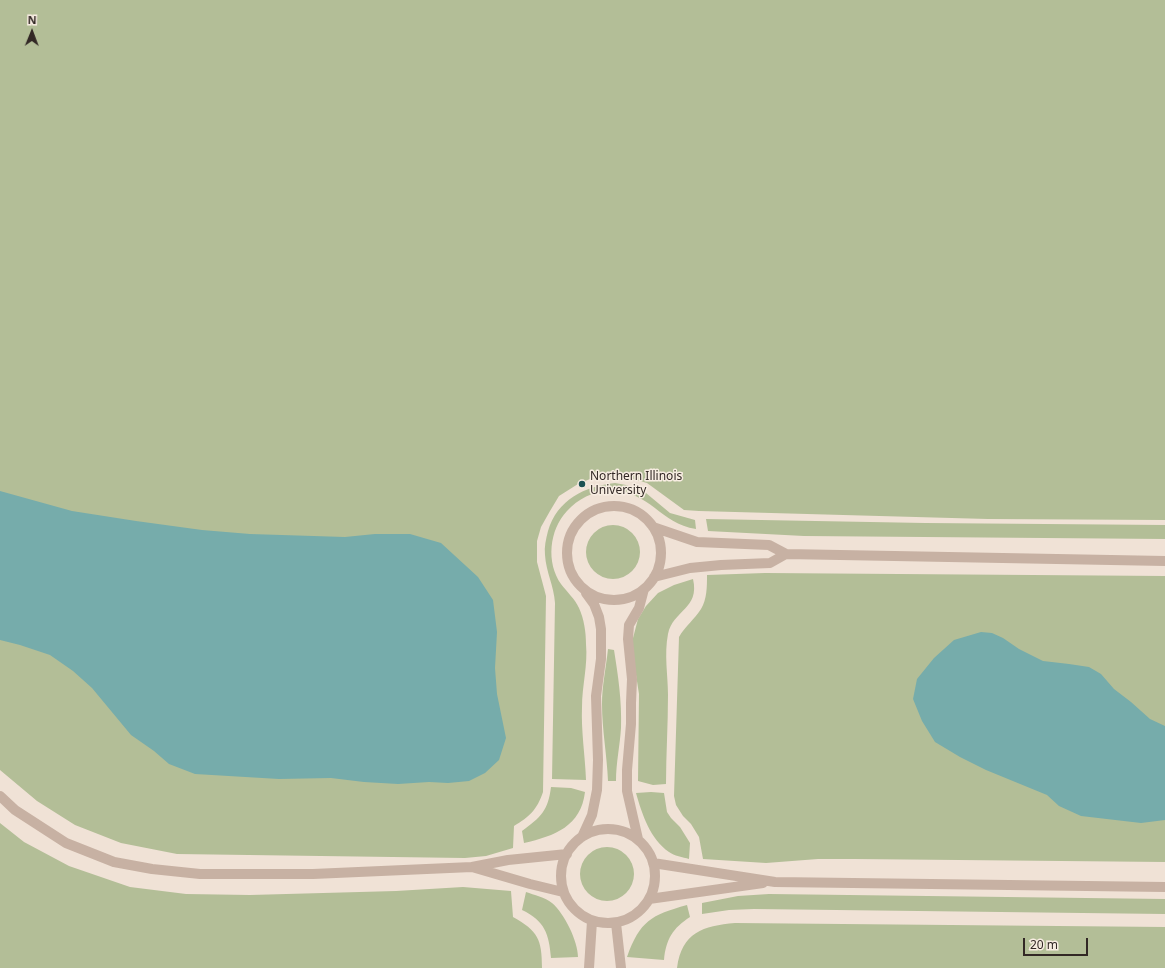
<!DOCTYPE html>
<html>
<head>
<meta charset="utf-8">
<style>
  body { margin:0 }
  #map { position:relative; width:1165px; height:968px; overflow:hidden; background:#f0e2d6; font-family:"Noto Sans",sans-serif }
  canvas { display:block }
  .north { position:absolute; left:12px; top:12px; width:40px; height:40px; -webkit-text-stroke:3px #f8ede2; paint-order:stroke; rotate:1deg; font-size:11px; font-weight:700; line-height:16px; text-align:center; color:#322825 }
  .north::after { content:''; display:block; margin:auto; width:14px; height:18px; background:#322825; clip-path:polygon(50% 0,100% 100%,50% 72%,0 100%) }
  .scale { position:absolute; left:1023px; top:938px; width:65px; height:18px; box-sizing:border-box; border:2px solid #322825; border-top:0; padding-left:5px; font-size:12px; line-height:14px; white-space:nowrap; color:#322825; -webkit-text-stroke:3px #f8ede2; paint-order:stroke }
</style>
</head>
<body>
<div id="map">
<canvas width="1165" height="968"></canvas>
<div class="north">N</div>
<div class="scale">20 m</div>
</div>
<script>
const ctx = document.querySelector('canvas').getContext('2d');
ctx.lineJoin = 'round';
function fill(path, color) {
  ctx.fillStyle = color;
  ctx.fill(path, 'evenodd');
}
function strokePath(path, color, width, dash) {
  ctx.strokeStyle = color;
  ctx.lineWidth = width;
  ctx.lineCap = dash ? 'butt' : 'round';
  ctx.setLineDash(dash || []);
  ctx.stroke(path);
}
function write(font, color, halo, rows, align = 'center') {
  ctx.font = font + ' "Noto Sans",sans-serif';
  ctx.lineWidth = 3;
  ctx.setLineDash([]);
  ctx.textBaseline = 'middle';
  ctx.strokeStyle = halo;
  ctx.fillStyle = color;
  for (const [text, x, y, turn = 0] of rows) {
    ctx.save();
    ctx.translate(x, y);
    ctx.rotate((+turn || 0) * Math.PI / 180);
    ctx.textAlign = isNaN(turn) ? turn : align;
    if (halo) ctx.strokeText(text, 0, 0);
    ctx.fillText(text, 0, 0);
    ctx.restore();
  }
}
fill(new Path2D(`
  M0 0H1165V520L988 519 699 511 684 510 647 483 626 477 615 476 590 479 578 484 559 496 550 511 541 527 537 541V562L546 596 543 792C537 810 529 817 514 826L513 848 486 856 465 858 177 854 121 843 75 825 37 801 0 770Z
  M615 483 626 485 646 493 670 513 695 520 696 529C659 523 649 489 609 491 593 491 578 499 567 511 549 530 546 563 561 584 567 592 575 599 579 608 584 619 586 632 586 644 588 665 582 686 582 707 581 731 585 755 586 780L552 779 555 603C554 586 546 572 545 555 544 547 546 539 548 531 557 500 585 486 615 483Z
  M706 519 925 523 1165 525V539L804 536 708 531Z
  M586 552a27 27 0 1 1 54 0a27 27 0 1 1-54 0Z
  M765 573 1165 576V862L855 859H818L766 863 703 859 699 837 691 824 683 816 676 805 674 796 679 637C685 626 695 619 701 609 707 599 707 587 707 575Z
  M693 579C700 609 673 610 668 634 664 655 668 675 668 695 668 725 666 755 666 784L653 785 638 781 639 694 633 656V638L638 619 646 606 658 593 674 585Z
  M608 649 614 650C618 675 622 701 621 728 620 745 616 763 616 781H608C607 755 602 730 602 704 602 686 606 668 608 649Z
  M551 787 571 788 585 792C581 826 555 836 524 843L522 831C541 817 548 811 551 787Z
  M651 792 664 793 667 812 671 818 680 827 690 843 689 859C683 857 674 856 669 852 650 839 642 814 636 793Z
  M0 823 24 842 69 866 130 887 186 894 250 895 396 891 463 887 511 891 513 917C538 931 542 939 542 968H0Z
  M580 874a27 27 0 1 1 54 0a27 27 0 1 1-54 0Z
  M526 892C534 895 545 897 552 903 564 913 578 941 578 957L551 958C549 934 545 921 522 910Z
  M769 894 1165 899V914L754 909 729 910 702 914V903L738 896Z
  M687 905 690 917C673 928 666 939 664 960L627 957C640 921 651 915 687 905Z
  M735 923 1165 927V968H677C682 932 703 926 735 923Z`), '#b3be97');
fill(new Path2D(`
  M0 491 72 511 136 521 202 530 250 534 345 537 375 534H410L441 543 478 577 493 600 497 632 495 668 497 694 506 738 499 760 485 773 469 781 448 783 429 782 398 784 364 782 331 778 279 779 195 774 169 764 154 751 131 735 92 688 73 671 50 655 20 645 0 640Z
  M981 632 992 633 1003 638 1019 649 1043 661 1069 664 1089 667 1101 674 1114 689 1131 702 1150 719 1165 726V820L1141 823 1081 816 1059 806 1047 795 986 770 960 757 935 742 922 721 913 699 917 679 934 658 954 640Z`), '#76acab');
strokePath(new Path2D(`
  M567 553a47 47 0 1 1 94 0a47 47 0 1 1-94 0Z
  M653 527 697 542 769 545 786 554 1165 561
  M654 577 690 568 721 565 770 563 786 554
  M0 796 15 810 66 843 114 862 152 869 200 874H313L472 867
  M561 876a47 47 0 1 1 94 0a47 47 0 1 1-94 0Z
  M582 837 592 815 597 790 598 760 596 696 601 659V629L599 617 594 604 586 593
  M638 839 627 791V770L631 724V703L632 679 628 639 629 625 639 608 644 589
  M653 863 775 882 1165 887
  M563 892 530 884 472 867 508 860 567 854
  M649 899 763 883
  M616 923 621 968
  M589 968 592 921`), '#c7b1a3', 10);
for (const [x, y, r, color] of [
  [582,484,4,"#1c5152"]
]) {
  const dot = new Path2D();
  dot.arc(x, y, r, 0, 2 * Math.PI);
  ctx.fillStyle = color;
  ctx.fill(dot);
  strokePath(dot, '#f8ede2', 1.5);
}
write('12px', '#322825', '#f8ede2', [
  ["Northern Illinois",590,477],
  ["University",590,491]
], 'left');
</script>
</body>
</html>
